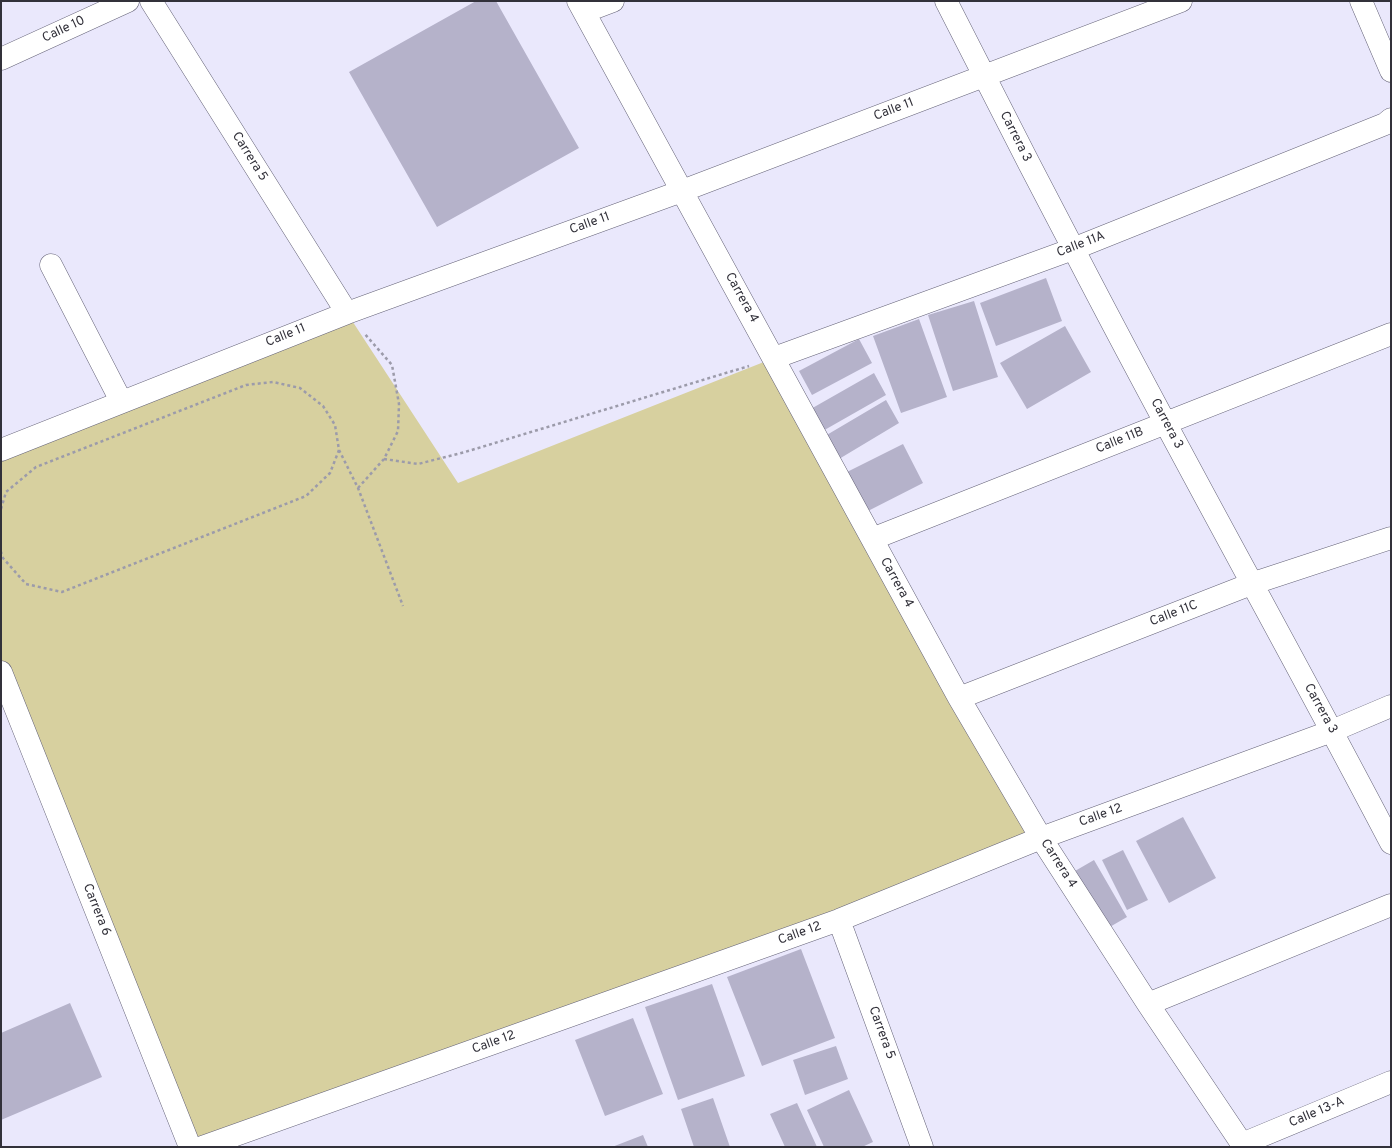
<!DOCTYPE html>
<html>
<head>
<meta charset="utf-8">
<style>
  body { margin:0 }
  #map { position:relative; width:1392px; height:1148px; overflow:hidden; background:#eae8fc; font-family:Overpass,sans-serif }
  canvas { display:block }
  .frame { position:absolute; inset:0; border:2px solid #32313a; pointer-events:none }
</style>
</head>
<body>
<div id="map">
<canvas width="1392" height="1148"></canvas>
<div class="frame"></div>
</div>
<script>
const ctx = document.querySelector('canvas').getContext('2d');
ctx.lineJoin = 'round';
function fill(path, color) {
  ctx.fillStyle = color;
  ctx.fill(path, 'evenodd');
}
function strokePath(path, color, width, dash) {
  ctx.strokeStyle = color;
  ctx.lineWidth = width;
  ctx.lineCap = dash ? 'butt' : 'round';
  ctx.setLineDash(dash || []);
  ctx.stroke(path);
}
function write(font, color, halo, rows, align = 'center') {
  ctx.font = font + ' Overpass,sans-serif';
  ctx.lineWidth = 4;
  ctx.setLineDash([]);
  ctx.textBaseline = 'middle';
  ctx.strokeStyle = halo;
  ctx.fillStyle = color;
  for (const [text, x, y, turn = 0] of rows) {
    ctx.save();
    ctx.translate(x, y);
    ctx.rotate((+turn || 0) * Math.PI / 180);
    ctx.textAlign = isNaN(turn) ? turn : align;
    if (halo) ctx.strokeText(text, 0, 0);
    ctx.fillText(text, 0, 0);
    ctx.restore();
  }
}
fill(new Path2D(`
  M347 313 458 483 774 358 1041 838 190 1147 1 672V450Z`), '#d7d09f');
fill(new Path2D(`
  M476 1H496L579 148 437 227 349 72Z
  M1046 278 1062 321 996 346 980 303Z
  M974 301 998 377 953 391 928 315Z
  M919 319 947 397 901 413 873 336Z
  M1065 326 1091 372 1027 409 1000 363Z
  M859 339 872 363 812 395 799 371Z
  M874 373 886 395 821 432 809 410Z
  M886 400 899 423 839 459 825 436Z
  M903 444 923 483 866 512 845 473Z
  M1183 817 1216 878 1169 903 1136 841Z
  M1123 850 1148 900 1127 910 1102 860Z
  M1094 860 1127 917 1108 928 1075 871Z
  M801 949 835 1038 762 1066 727 977Z
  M712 984 745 1076 678 1100 645 1007Z
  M70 1003 102 1077 1 1120V1033Z
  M633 1018 663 1094 605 1116 575 1040Z
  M836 1046 848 1079 805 1095 793 1060Z
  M849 1090 873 1142 862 1147H824L807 1110Z
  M713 1098 730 1147H694L681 1109Z
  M797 1103 817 1147H785L770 1114Z
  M643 1135 648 1147H612Z`), '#b5b2ca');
const street = new Path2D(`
  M151 1 347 313
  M578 1 959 698 1041 838 1148 1004 1244 1147
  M946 1C988 84 1030 166 1073 248 1176 448 1287 644 1391 843
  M1361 1 1391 71
  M584 12 613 1
  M1 59 128 1
  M51 265 121 401
  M774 358 1073 249 1385 124 1391 119
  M1 450 347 313 682 191 1181 1
  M872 539 1391 334
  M1 672 190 1147
  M959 698 1251 584 1391 538
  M839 920 922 1147
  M1148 1004 1391 905
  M1242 1144 1391 1082
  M202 1147 839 920 1041 838 1332 731 1391 706`);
strokePath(street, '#656378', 23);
strokePath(new Path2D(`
  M339 450 358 488 403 606
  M384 459 418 464 465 452 749 366
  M358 488 384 459 398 431 399 404 392 365 364 333
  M1 509 6 492 36 467 246 385 273 382 300 388 323 406 335 425 339 450 330 473 306 496 62 592 26 584 3 558 1 552`), '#9c9baa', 2.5, [3, 3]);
strokePath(street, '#fff', 22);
write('13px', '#32313a', '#fff', [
  ["Calle 10",64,30,-25],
  ["Calle 11",894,110,-21],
  ["Carrera 3",1015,137,63],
  ["Carrera 5",249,157,58],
  ["Calle 11",590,224,-20],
  ["Calle 11A",1081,245,-21],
  ["Carrera 4",741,298,61],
  ["Calle 11",286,336,-22],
  ["Carrera 3",1166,424,62],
  ["Calle 11B",1120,441,-22],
  ["Carrera 4",896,583,61],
  ["Calle 11C",1174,614,-21],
  ["Carrera 3",1320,709,61],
  ["Calle 12",1101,816,-20],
  ["Carrera 4",1058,864,57],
  ["Carrera 6",96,910,68],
  ["Calle 12",800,934,-20],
  ["Carrera 5",881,1033,70],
  ["Calle 12",494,1043,-20],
  ["Calle 13-A",1317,1113,-23]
]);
</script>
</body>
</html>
